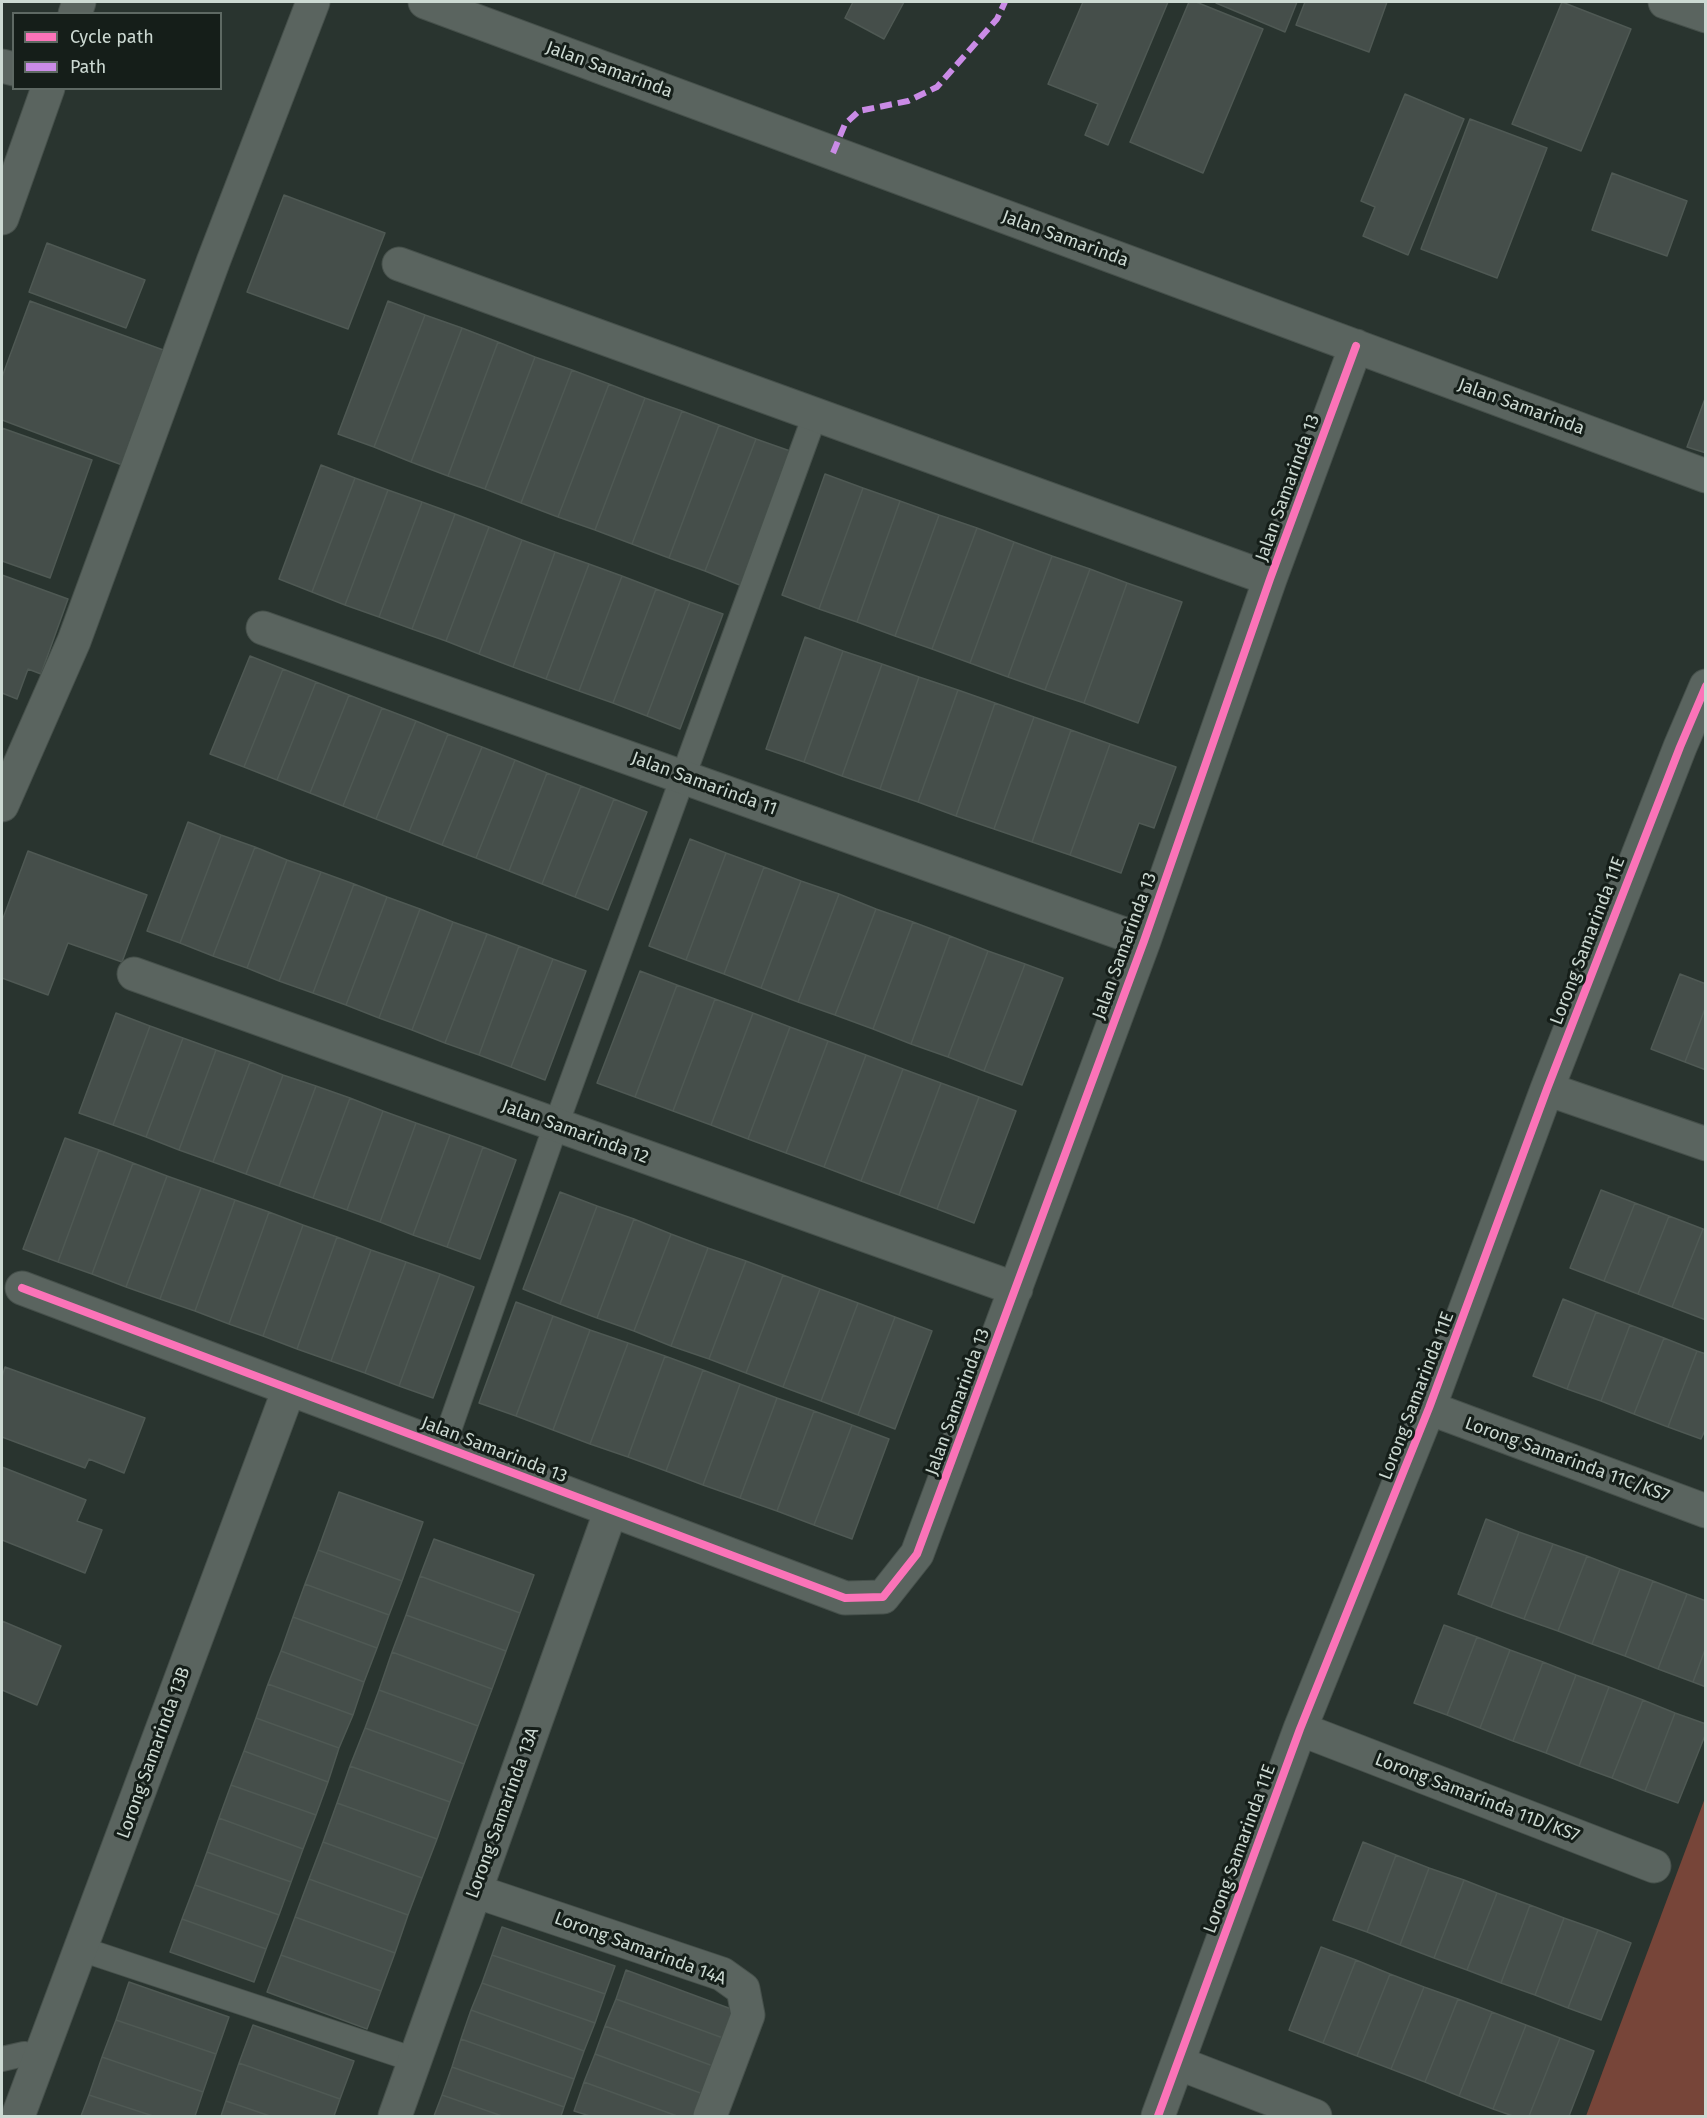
<!DOCTYPE html>
<html>
<head>
<meta charset="utf-8">
<style>
  body { margin:0 }
  #map { position:relative; width:1707px; height:2118px; overflow:hidden; background:#29342f; font-family:"Fira Sans",sans-serif }
  canvas { display:block }
  .frame { position:absolute; inset:0; border:3px solid #ccd9d2; pointer-events:none }
  .legend { position:absolute; left:12px; top:12px; width:210px; height:78px; box-sizing:border-box; background:#151e19; border:2px solid #5e6963; margin:0; padding:8px 10px; list-style:none; font-size:18px; color:#ccd9d2 }
  .legend li { display:flex; align-items:center; gap:12px; height:30px }
  .legend b { width:30px; border:2px solid #5e6963 }
</style>
</head>
<body>
<div id="map">
<canvas width="1707" height="2118"></canvas>
<div class="frame"></div>
<ul class="legend">
<li><b style="height:8px;background:#fb73b8"></b>Cycle path</li>
<li><b style="height:8px;background:#ca8be6"></b>Path</li>
</ul>
</div>
<script>
const ctx = document.querySelector('canvas').getContext('2d');
ctx.lineJoin = 'round';
function fill(path, color) {
  ctx.fillStyle = color;
  ctx.fill(path, 'evenodd');
}
function strokePath(path, color, width, dash) {
  ctx.strokeStyle = color;
  ctx.lineWidth = width;
  ctx.lineCap = dash ? 'butt' : 'round';
  ctx.setLineDash(dash || []);
  ctx.stroke(path);
}
function write(font, color, halo, rows, align = 'center') {
  ctx.font = font + ' "Fira Sans",sans-serif';
  ctx.lineWidth = 6;
  ctx.setLineDash([]);
  ctx.textBaseline = 'middle';
  ctx.strokeStyle = halo;
  ctx.fillStyle = color;
  for (const [text, x, y, turn = 0] of rows) {
    ctx.save();
    ctx.translate(x, y);
    ctx.rotate((+turn || 0) * Math.PI / 180);
    ctx.textAlign = isNaN(turn) ? turn : align;
    if (halo) ctx.strokeText(text, 0, 0);
    ctx.fillText(text, 0, 0);
    ctx.restore();
  }
}
fill(new Path2D(`
  M1705 1798V2116H1586Z`), '#774539');
const building = new Path2D(`
  M853 2H904L884 39 845 18Z
  M1083 2H1168L1108 145 1085 135 1098 104 1048 84Z
  M1189 2H1196L1263 29 1203 173 1130 142Z
  M1217 2H1297L1285 32 1216 3Z
  M1305 2H1387L1369 52 1296 25Z
  M1562 2 1631 29 1581 151 1512 124Z
  M1405 94 1464 119 1408 255 1363 236 1375 207 1361 201Z
  M1470 119 1547 148 1497 278 1421 249Z
  M1612 173 1687 201 1667 256 1592 230Z
  M284 195 385 233 348 329 247 292Z
  M47 243 145 280 126 328 29 292Z
  M30 301 166 351 122 465 2 420V377Z
  M388 301 425 315 374 447 338 434Z
  M425 315 462 328 411 462 374 447Z
  M462 328 498 342 448 476 411 462Z
  M498 342 535 357 485 489 448 476Z
  M535 357 572 370 521 503 485 489Z
  M572 370 609 384 558 517 521 503Z
  M609 384 645 398 595 530 558 517Z
  M1706 396V453L1687 447Z
  M645 398 682 411 632 544 595 530Z
  M682 411 719 425 669 558 632 544Z
  M719 425 756 439 705 571 669 558Z
  M2 428 92 460 50 578 2 561Z
  M756 439 793 452 742 586 705 571Z
  M321 465 355 478 312 592 279 579Z
  M825 474 863 488 819 609 782 595Z
  M355 478 388 490 345 605 312 592Z
  M863 488 900 501 857 622 819 609Z
  M388 490 422 502 379 617 345 605Z
  M900 501 939 515 895 636 857 622Z
  M422 502 455 514 412 629 379 617Z
  M455 514 489 527 446 641 412 629Z
  M939 515 977 528 932 649 895 636Z
  M489 527 522 540 479 654 446 641Z
  M977 528 1014 542 970 663 932 649Z
  M522 540 555 552 513 667 479 654Z
  M1014 542 1052 556 1008 677 970 663Z
  M555 552 589 564 546 679 513 667Z
  M1052 556 1090 569 1045 690 1008 677Z
  M589 564 622 576 579 691 546 679Z
  M1090 569 1127 583 1084 703 1045 690Z
  M2 575 68 599 41 674 28 669 17 699 2 693Z
  M622 576 656 589 613 703 579 691Z
  M1127 583 1182 602 1138 723 1084 703Z
  M656 589 690 602 647 716 613 703Z
  M690 602 723 614 680 729 647 716Z
  M805 637 843 651 804 762 766 749Z
  M843 651 882 664 842 776 804 762Z
  M250 656 283 669 244 767 210 754Z
  M882 664 919 677 880 789 842 776Z
  M283 669 316 682 277 780 244 767Z
  M919 677 958 690 918 802 880 789Z
  M316 682 349 695 310 793 277 780Z
  M958 690 995 703 956 816 918 802Z
  M349 695 382 708 343 806 310 793Z
  M995 703 1034 717 994 829 956 816Z
  M382 708 416 721 376 819 343 806Z
  M1034 717 1071 730 1032 842 994 829Z
  M416 721 448 734 409 832 376 819Z
  M1071 730 1110 744 1070 855 1032 842Z
  M448 734 482 747 442 845 409 832Z
  M1110 744 1176 767 1154 828 1139 823 1121 873 1070 855Z
  M482 747 515 760 476 858 442 845Z
  M515 760 547 773 509 871 476 858Z
  M547 773 581 786 542 884 509 871Z
  M581 786 614 799 575 897 542 884Z
  M614 799 647 812 608 910 575 897Z
  M188 822 221 835 180 943 147 931Z
  M221 835 255 847 213 956 180 943Z
  M690 839 726 853 686 960 649 946Z
  M255 847 287 860 247 968 213 956Z
  M28 851 147 895 122 962 68 943 48 995 2 978V921Z
  M726 853 764 867 724 974 686 960Z
  M287 860 321 872 279 981 247 968Z
  M764 867 801 881 761 988 724 974Z
  M321 872 354 884 313 993 279 981Z
  M801 881 839 894 798 1002 761 988Z
  M354 884 387 897 346 1005 313 993Z
  M839 894 876 909 835 1015 798 1002Z
  M387 897 420 909 379 1018 346 1005Z
  M420 909 453 922 412 1030 379 1018Z
  M876 909 913 922 873 1029 835 1015Z
  M453 922 487 934 445 1043 412 1030Z
  M913 922 950 936 911 1044 873 1029Z
  M487 934 519 946 479 1055 445 1043Z
  M950 936 988 951 948 1057 911 1044Z
  M519 946 553 959 511 1067 479 1055Z
  M988 951 1025 964 984 1071 948 1057Z
  M553 959 586 971 545 1080 511 1067Z
  M1025 964 1063 978 1022 1085 984 1071Z
  M640 971 677 985 635 1097 597 1083Z
  M1680 974 1706 984V1006L1685 1062 1651 1049Z
  M677 985 715 999 673 1111 635 1097Z
  M715 999 753 1013 711 1125 673 1111Z
  M1706 1006V1070L1685 1062Z
  M116 1013 150 1026 113 1125 79 1113Z
  M753 1013 790 1027 748 1139 711 1125Z
  M150 1026 183 1038 146 1137 113 1125Z
  M790 1027 828 1041 786 1153 748 1139Z
  M183 1038 216 1050 179 1150 146 1137Z
  M828 1041 866 1055 824 1167 786 1153Z
  M216 1050 250 1062 213 1162 179 1150Z
  M866 1055 903 1069 861 1181 824 1167Z
  M250 1062 283 1075 246 1174 213 1162Z
  M903 1069 941 1083 899 1195 861 1181Z
  M283 1075 316 1086 279 1186 246 1174Z
  M941 1083 979 1097 937 1209 899 1195Z
  M316 1086 350 1098 313 1198 279 1186Z
  M979 1097 1016 1111 974 1223 937 1209Z
  M350 1098 383 1111 347 1210 313 1198Z
  M383 1111 416 1123 380 1222 347 1210Z
  M416 1123 450 1135 413 1235 380 1222Z
  M450 1135 483 1147 447 1247 413 1235Z
  M65 1138 99 1150 58 1262 23 1249Z
  M483 1147 516 1160 480 1259 447 1247Z
  M99 1150 133 1163 92 1274 58 1262Z
  M133 1163 167 1176 126 1287 92 1274Z
  M167 1176 201 1188 160 1299 126 1287Z
  M201 1188 235 1200 195 1311 160 1299Z
  M1601 1190 1635 1203 1604 1281 1570 1268Z
  M560 1192 597 1206 560 1304 523 1289Z
  M235 1200 269 1212 229 1324 195 1311Z
  M1635 1203 1669 1216 1638 1294 1604 1281Z
  M597 1206 634 1219 597 1318 560 1304Z
  M269 1212 303 1225 263 1336 229 1324Z
  M1669 1216 1703 1229 1672 1307 1638 1294Z
  M634 1219 671 1234 634 1331 597 1318Z
  M303 1225 337 1237 297 1349 263 1336Z
  M1703 1229 1706 1230V1320L1672 1307Z
  M671 1234 708 1248 671 1346 634 1331Z
  M337 1237 371 1250 331 1361 297 1349Z
  M708 1248 746 1261 709 1359 671 1346Z
  M371 1250 406 1262 365 1373 331 1361Z
  M746 1261 783 1275 746 1373 709 1359Z
  M406 1262 440 1274 399 1386 365 1373Z
  M440 1274 474 1287 433 1398 399 1386Z
  M783 1275 820 1289 783 1387 746 1373Z
  M820 1289 858 1303 821 1401 783 1387Z
  M1563 1299 1596 1312 1567 1389 1533 1376Z
  M516 1302 553 1316 516 1416 479 1403Z
  M858 1303 895 1317 858 1415 821 1401Z
  M1596 1312 1630 1325 1601 1401 1567 1389Z
  M553 1316 590 1330 553 1430 516 1416Z
  M895 1317 932 1331 895 1429 858 1415Z
  M1630 1325 1664 1338 1634 1414 1601 1401Z
  M590 1330 628 1343 590 1444 553 1430Z
  M1664 1338 1697 1351 1668 1427 1634 1414Z
  M628 1343 665 1356 628 1457 590 1444Z
  M1697 1351 1706 1354V1428L1701 1439 1668 1427Z
  M665 1356 703 1370 666 1471 628 1457Z
  M5 1367 145 1418 124 1473 89 1459 85 1468 2 1437V1377Z
  M703 1370 740 1384 703 1485 666 1471Z
  M740 1384 777 1398 740 1498 703 1485Z
  M777 1398 814 1411 777 1511 740 1498Z
  M814 1411 852 1425 814 1525 777 1511Z
  M852 1425 889 1439 852 1539 814 1525Z
  M2 1467 86 1500 77 1521 102 1530 85 1573 2 1540Z
  M339 1492 423 1522 402 1581 318 1550Z
  M1486 1519 1519 1532 1491 1607 1458 1594Z
  M1519 1532 1553 1544 1524 1619 1491 1607Z
  M434 1539 534 1575 520 1613 420 1576Z
  M1553 1544 1587 1556 1558 1631 1524 1619Z
  M318 1550 402 1581 389 1615 305 1584Z
  M1587 1556 1620 1569 1592 1644 1558 1631Z
  M1620 1569 1653 1581 1625 1656 1592 1644Z
  M420 1576 520 1613 506 1651 406 1615Z
  M1653 1581 1687 1594 1658 1669 1625 1656Z
  M305 1584 389 1615 377 1648 293 1617Z
  M1687 1594 1706 1601V1647L1693 1682 1658 1669Z
  M406 1615 506 1651 492 1689 392 1652Z
  M293 1617 377 1648 364 1682 281 1651Z
  M2 1621 61 1646 37 1705 2 1690Z
  M1444 1625 1477 1637 1447 1715 1414 1703Z
  M1477 1637 1510 1650 1480 1728 1447 1715Z
  M1706 1647V1687L1693 1682Z
  M1510 1650 1543 1662 1513 1741 1480 1728Z
  M281 1651 364 1682 353 1715 268 1684Z
  M392 1652 492 1689 478 1726 379 1690Z
  M1543 1662 1576 1675 1546 1753 1513 1741Z
  M1576 1675 1609 1687 1579 1766 1546 1753Z
  M268 1684 353 1715 339 1748 256 1718Z
  M1609 1687 1643 1700 1612 1778 1579 1766Z
  M379 1690 478 1726 464 1764 365 1728Z
  M1643 1700 1675 1713 1645 1791 1612 1778Z
  M1675 1713 1706 1724V1733L1678 1803 1645 1791Z
  M256 1718 339 1748 328 1782 244 1751Z
  M365 1728 464 1764 450 1802 350 1766Z
  M244 1751 328 1782 316 1815 231 1785Z
  M350 1766 450 1802 437 1839 337 1803Z
  M231 1785 316 1815 303 1849 219 1818Z
  M337 1803 437 1839 422 1878 323 1842Z
  M219 1818 303 1849 291 1882 207 1852Z
  M323 1842 422 1878 408 1915 309 1879Z
  M1363 1842 1396 1855 1367 1932 1333 1920Z
  M207 1852 291 1882 279 1915 195 1885Z
  M1396 1855 1429 1868 1400 1945 1367 1932Z
  M1429 1868 1464 1880 1434 1958 1400 1945Z
  M309 1879 408 1915 395 1953 295 1917Z
  M1464 1880 1497 1893 1467 1970 1434 1958Z
  M195 1885 279 1915 266 1949 182 1919Z
  M1497 1893 1530 1905 1501 1983 1467 1970Z
  M1530 1905 1564 1918 1535 1995 1501 1983Z
  M295 1917 395 1953 381 1991 281 1955Z
  M1564 1918 1598 1930 1568 2008 1535 1995Z
  M182 1919 266 1949 254 1982 170 1952Z
  M502 1927 615 1966 605 1994 492 1955Z
  M1598 1930 1631 1943 1601 2020 1568 2008Z
  M1321 1947 1356 1960 1323 2043 1289 2030Z
  M281 1955 381 1991 367 2029 267 1992Z
  M492 1955 605 1994 595 2023 482 1983Z
  M1356 1960 1390 1974 1357 2056 1323 2043Z
  M626 1970 734 2010 723 2038 616 1999Z
  M1390 1974 1424 1987 1391 2069 1357 2056Z
  M129 1982 229 2017 216 2054 116 2020Z
  M482 1983 595 2023 584 2051 471 2010Z
  M1424 1987 1458 1999 1425 2082 1391 2069Z
  M616 1999 723 2038 713 2066 605 2026Z
  M1458 1999 1492 2012 1459 2096 1425 2082Z
  M471 2010 584 2051 574 2079 461 2039Z
  M1492 2012 1526 2025 1493 2109 1459 2096Z
  M116 2020 216 2054 203 2092 102 2057Z
  M253 2025 354 2061 340 2099 239 2063Z
  M1526 2025 1560 2038 1529 2116H1513L1493 2109Z
  M605 2026 713 2066 703 2094 595 2054Z
  M1560 2038 1594 2051 1569 2116H1529Z
  M461 2039 574 2079 564 2107 452 2067Z
  M595 2054 703 2094 694 2116H677L584 2082Z
  M102 2057 203 2092 195 2116H153L89 2095Z
  M239 2063 340 2099 334 2116H270L226 2101Z
  M452 2067 564 2107 561 2116H502L442 2095Z
  M584 2082 677 2116H590L574 2111Z
  M89 2095 153 2116H81Z
  M442 2095 502 2116H434Z
  M226 2101 270 2116H221Z`);
fill(building, '#454e4a');
strokePath(building, '#4f5954', 1.5);
const lane = new Path2D(`
  M443 1447 556 1125 815 415
  M81 1949 415 2060
  M2 2059 24 2054 41 2056`);
const street = new Path2D(`
  M425 2 1706 476
  M1665 2 1706 16
  M75 14 79 2
  M2 66 14 69
  M2 218 48 88
  M399 264 1270 579
  M263 628 1144 941
  M2 805 74 641 213 262 313 2
  M134 974 1016 1289
  M1547 1089 1706 1144
  M22 1288 845 1598 883 1597 917 1554 1144 941 1270 579 1356 346
  M1429 1408 1706 1511
  M1300 1729 1654 1866
  M475 1891 722 1974 743 1989 748 2015 710 2116
  M1178 2063 1315 2116
  M18 2116 289 1389
  M395 2116 611 1510
  M1158 2116 1300 1729 1429 1408 1547 1089 1680 747 1706 686`);
strokePath(lane, '#46504b', 26);
strokePath(street, '#46504b', 35);
strokePath(lane, '#5a645f', 24);
strokePath(street, '#5a645f', 33);
strokePath(new Path2D(`
  M833 153 845 124 859 111 908 101 937 87 997 19 1005 2`), '#ca8be6', 6, [12, 6]);
strokePath(new Path2D(`
  M22 1288 845 1598 883 1597 917 1554 1144 941 1270 579 1356 346
  M1158 2116 1300 1729 1429 1408 1547 1089 1680 747 1706 686`), '#fb73b8', 8);
write('18px', '#ccd9d2', '#151e19', [
  ["Jalan Samarinda",609,70,20],
  ["Jalan Samarinda",1065,239,20],
  ["Jalan Samarinda",1521,407,20],
  ["Jalan Samarinda 13",1288,488,-70],
  ["Jalan Samarinda 11",704,784,20],
  ["Lorong Samarinda 11E",1588,941,-69],
  ["Jalan Samarinda 13",1125,946,-70],
  ["Jalan Samarinda 12",575,1132,20],
  ["Lorong Samarinda 11E",1417,1396,-69],
  ["Jalan Samarinda 13",958,1402,-70],
  ["Jalan Samarinda 13",494,1450,21],
  ["Lorong Samarinda 11C/KS7",1567,1460,20],
  ["Lorong Samarinda 13B",154,1753,-70],
  ["Lorong Samarinda 11D/KS7",1477,1798,21],
  ["Lorong Samarinda 13A",503,1813,-70],
  ["Lorong Samarinda 11E",1240,1849,-70],
  ["Lorong Samarinda 14A",640,1949,20]
]);
</script>
</body>
</html>
